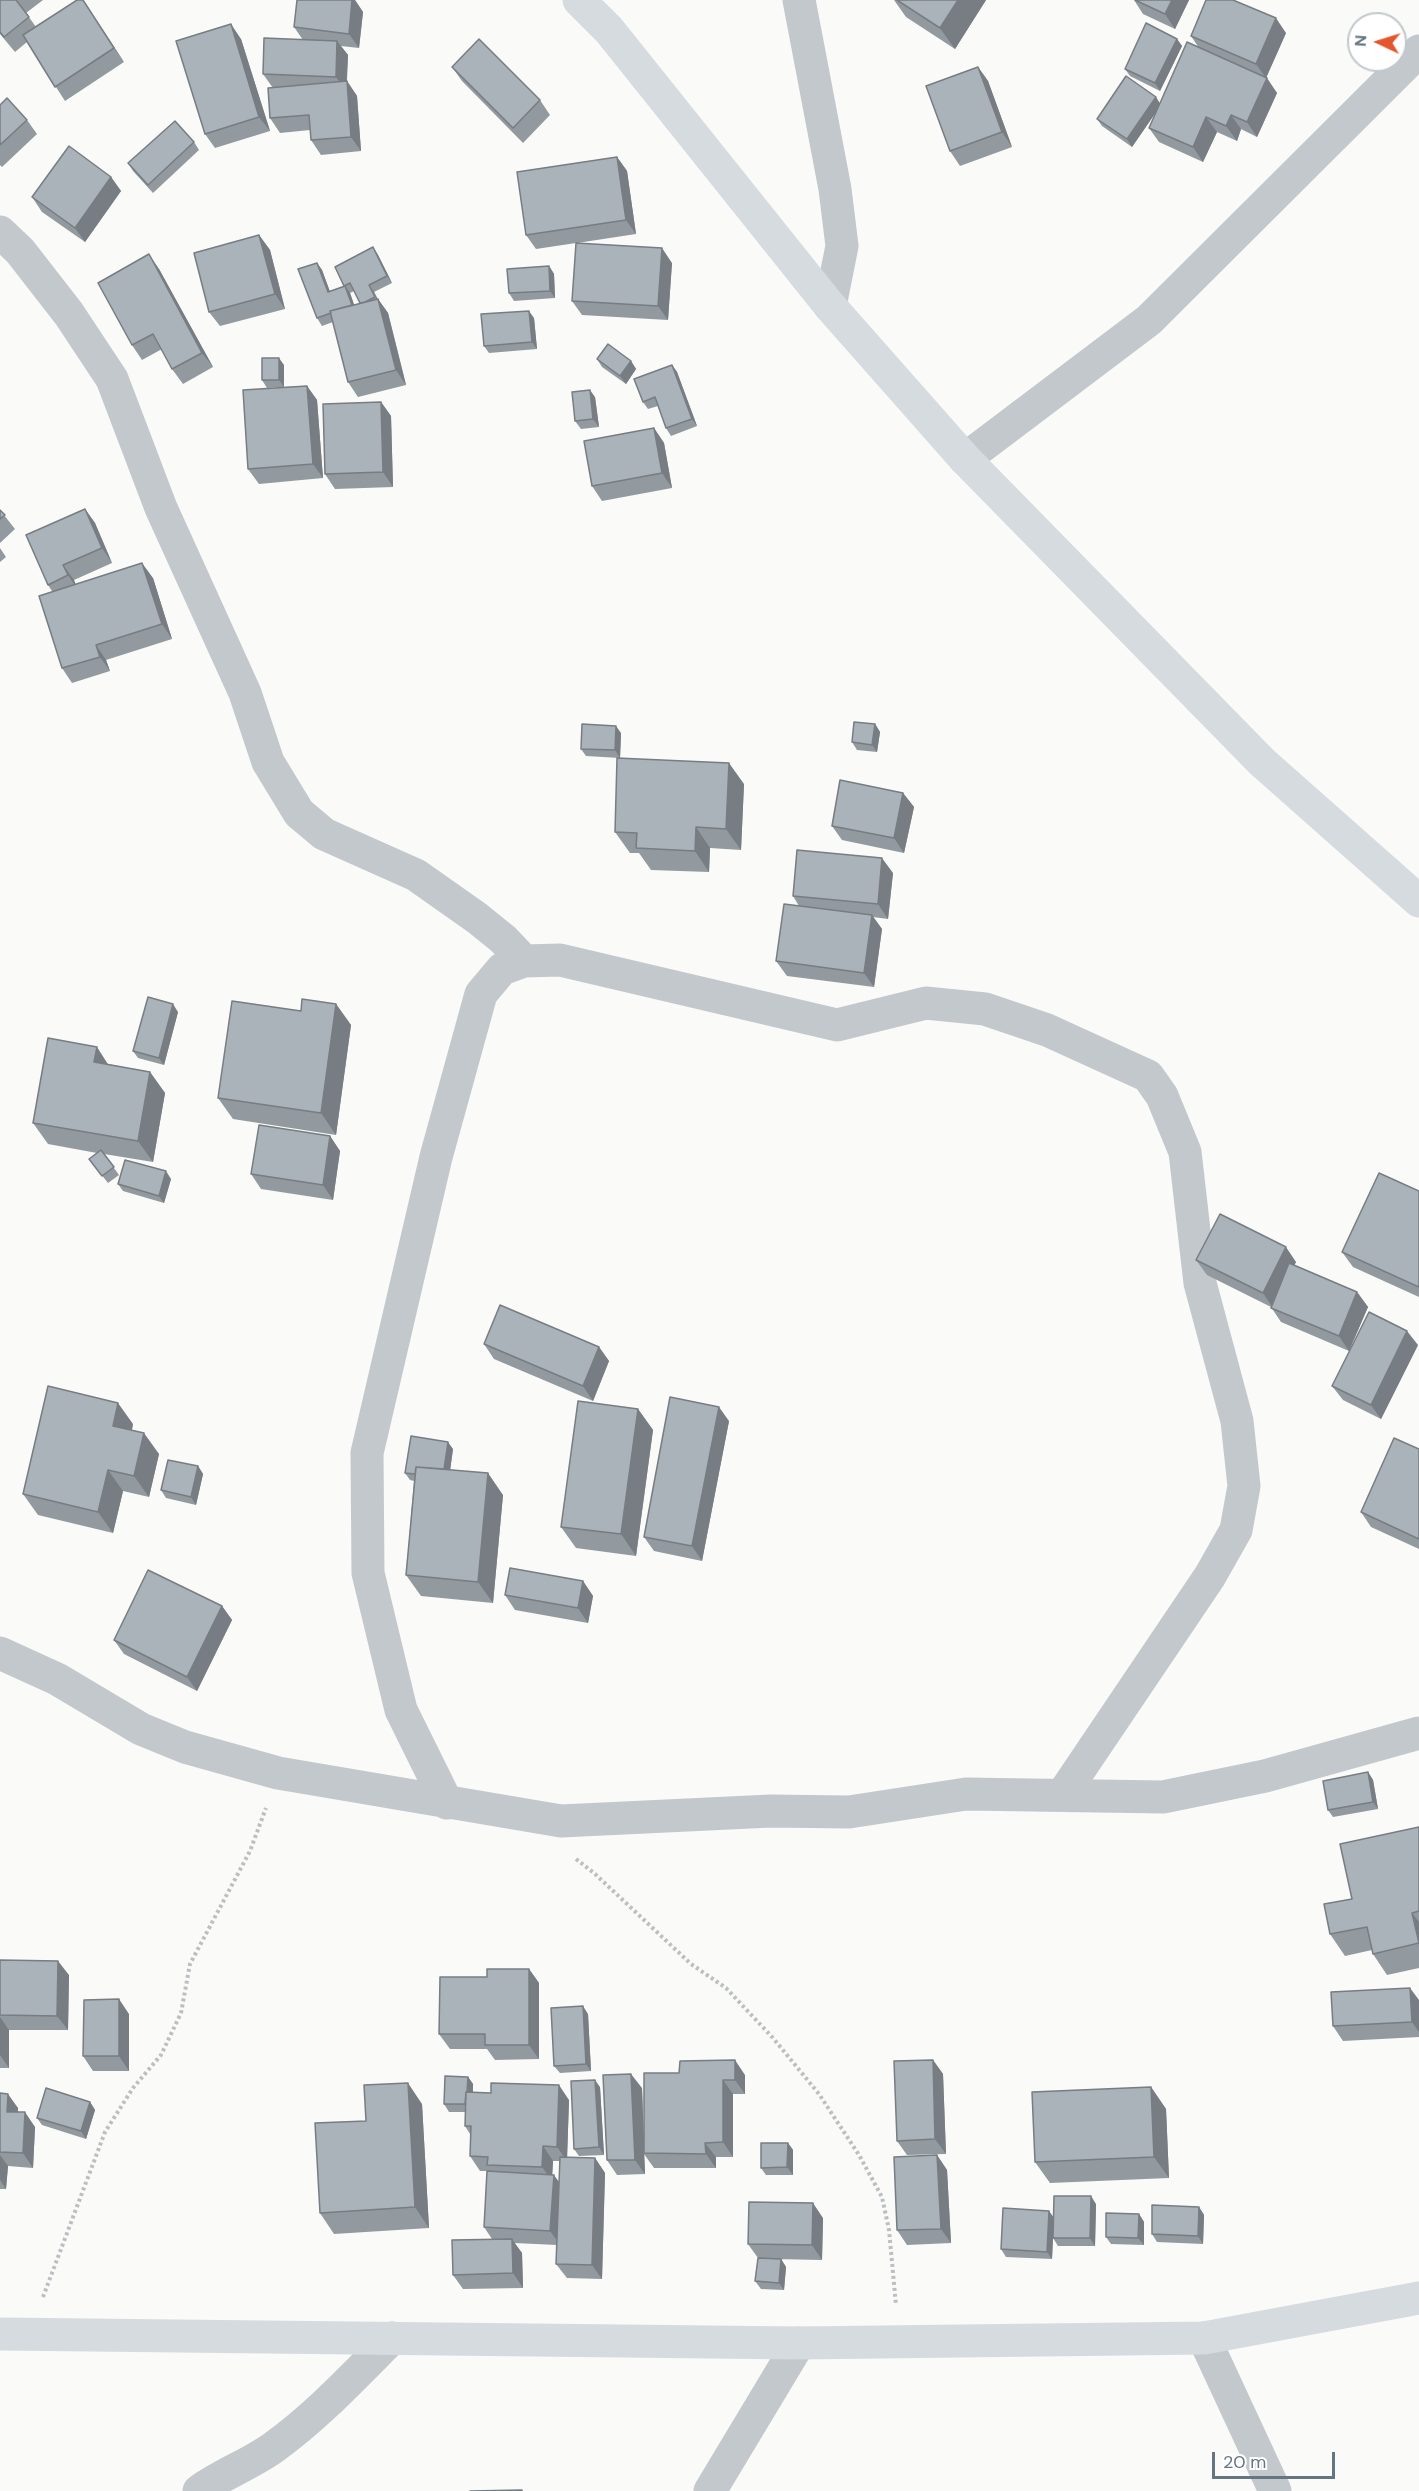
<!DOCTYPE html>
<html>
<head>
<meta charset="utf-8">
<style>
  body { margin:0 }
  #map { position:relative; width:1419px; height:2491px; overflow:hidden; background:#fafaf8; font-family:"DM Sans",sans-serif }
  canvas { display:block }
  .north { position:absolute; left:1347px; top:12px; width:60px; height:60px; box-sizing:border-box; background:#fff; border:2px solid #c1c8cd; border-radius:50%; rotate:274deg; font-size:16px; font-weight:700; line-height:24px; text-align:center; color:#657683 }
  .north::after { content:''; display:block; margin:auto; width:21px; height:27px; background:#e4572e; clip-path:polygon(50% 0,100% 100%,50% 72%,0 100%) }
  .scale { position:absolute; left:1212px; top:2452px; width:123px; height:27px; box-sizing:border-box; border:3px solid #657683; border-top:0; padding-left:8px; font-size:18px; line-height:21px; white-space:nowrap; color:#657683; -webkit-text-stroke:4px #fff; paint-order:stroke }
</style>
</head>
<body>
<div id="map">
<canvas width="1419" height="2491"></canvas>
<div class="north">N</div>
<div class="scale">20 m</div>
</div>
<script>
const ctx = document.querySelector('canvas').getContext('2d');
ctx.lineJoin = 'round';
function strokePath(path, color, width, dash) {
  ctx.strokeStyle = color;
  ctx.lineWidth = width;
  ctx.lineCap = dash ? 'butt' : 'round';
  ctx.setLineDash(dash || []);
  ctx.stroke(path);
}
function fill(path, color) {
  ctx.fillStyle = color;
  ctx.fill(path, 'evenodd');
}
strokePath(new Path2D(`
  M576 1859 594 1873 691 1964 726 1988 773 2038 819 2094 859 2155 882 2197 889 2230 896 2305
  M43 2297 105 2132 133 2088 161 2055 181 2013 190 1964 250 1851 266 1808`), '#bbbfc2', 4, [3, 3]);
strokePath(new Path2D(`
  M799 0 835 189 842 246 830 306
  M0 232 20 251 69 314 112 379 161 508 245 693 268 762 299 813 324 834 416 875 477 918 503 939 524 961
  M965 459 1149 320 1419 51
  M0 1653 57 1679 141 1729 185 1747 278 1773 561 1821 771 1811 849 1812 966 1794 1163 1797 1265 1776 1419 1733
  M447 1803 401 1710 368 1573 367 1453 436 1157 481 994 502 969 524 961 560 960 837 1025 926 1003 985 1009 1047 1030 1148 1076 1162 1096 1185 1152 1200 1283 1237 1421 1244 1486 1236 1530 1210 1576 1063 1794
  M1204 2338 1275 2491
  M199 2491C222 2474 251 2464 274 2447 318 2415 354 2376 392 2338
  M710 2491 799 2343`), '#c3c8cc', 33);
strokePath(new Path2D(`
  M579 0 609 30 829 305 965 459 1262 762 1419 901
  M0 2334 799 2343 1204 2338 1419 2298`), '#d6dbdf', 33);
fill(new Path2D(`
  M0 0H43L26 13 36 27 91 12 124 62 65 101 27 42 15 52 0 34Z
  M297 0H355L363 12 359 48 341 46 348 55 347 81 357 96 361 151 321 155 311 140 310 130 280 133 270 118 273 88 263 74 303 40 294 27Z
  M894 0H986L955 49 906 17Z
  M1134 0H1189L1175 29 1143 14Z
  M1286 33 1266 78 1277 93 1257 137 1241 129 1237 141 1217 132 1203 162 1159 142 1149 128 1156 112 1132 147 1102 126 1097 119 1160 103 1199 48 1191 36Z
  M241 39 270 131 215 148 205 134Z
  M1177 39 1182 46 1160 91 1130 76 1125 69Z
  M452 67 540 100 550 115 523 143 462 81Z
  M978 67 988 81 1012 147 960 166 950 151Z
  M0 105 27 120 37 134 2 167 0 165Z
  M194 142 199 150 153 193 133 171 128 163Z
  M617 157 627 171 636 234 577 243 672 263 668 320 582 315 572 301 576 243 536 249 526 235Z
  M111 177 121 191 85 242 42 212 32 197Z
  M259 235 270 250 285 309 220 326 209 312Z
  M373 247 378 255 392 283 374 292 378 299 388 313 406 385 358 397 348 382 333 322 322 326 317 318V263L322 270 330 292 344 286ZM354 291 360 303 354 305 350 293Z
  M549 266 554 274 555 298 514 301 509 293Z
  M159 269 213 367 183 384 172 369 162 349 142 360 132 345Z
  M534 318 537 349 489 353 484 346Z
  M597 359 631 361 636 369 626 384 602 367Z
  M284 365V387L307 386 317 400 323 478 259 484 248 469 280 387 267 388 262 380Z
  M672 365 677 372 697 426 671 436 666 428 658 406 648 409 643 402Z
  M595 397 599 427 581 429 575 421Z
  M381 402 391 416 393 487 335 489 325 474Z
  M654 428 664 443 672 488 602 501 592 486Z
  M85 509 95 523 112 563 74 580 75 584 153 578 172 639 106 660 110 671 72 683 62 668 52 591 48 585Z
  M0 510 15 529 0 543Z
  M0 548 6 557 0 562Z
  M875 724 880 732 877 752 857 750 852 742Z
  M621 733 620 758 586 756 581 749Z
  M744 784 741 850 710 848 709 872 651 870 639 853H630L615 832Z
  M903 793 914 807 904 853 842 840 832 826Z
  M893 873 888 919 873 917 882 929 874 987 787 976 776 961 799 906 793 896Z
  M336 1004 351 1025 336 1135 233 1119 218 1098 301 1011Z
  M178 1012 164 1065 138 1058 133 1051Z
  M108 1064 150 1072 165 1093 153 1162 104 1154 119 1175 108 1183 89 1159 97 1153 48 1144 33 1123Z
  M330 1136 340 1151 333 1200 261 1189 251 1174Z
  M171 1179 164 1203 123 1191 118 1184Z
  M1419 1191V1297L1353 1267 1342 1252Z
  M1196 1260 1296 1262 1294 1265 1357 1292 1368 1307 1349 1351 1281 1322 1271 1307 1207 1275Z
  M484 1344 599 1347 609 1361 593 1401 494 1359Z
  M1418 1345 1381 1419 1343 1400 1332 1386Z
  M638 1409 653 1430 636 1556 576 1548 561 1527Z
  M729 1421 702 1561 654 1551 644 1537Z
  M133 1424 132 1430 159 1454 149 1497 123 1491 113 1533 38 1515 23 1494Z
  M453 1449 450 1470 503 1495 493 1603 421 1596 406 1575 414 1481 410 1480 405 1473Z
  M1419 1449V1549L1371 1527 1361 1512Z
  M198 1466 203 1474 196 1505 166 1498 161 1490Z
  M583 1581 593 1596 588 1623 515 1610 505 1595Z
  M222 1606 232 1620 197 1691 124 1654 114 1640Z
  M1368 1772 1373 1780 1378 1809 1333 1817 1328 1810Z
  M1419 1827V1968L1387 1975 1373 1954 1372 1950 1345 1956 1330 1934 1352 1899Z
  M0 1960 69 1975 68 2030H9V2068H0Z
  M529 1969 539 1983V2059L495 2060 487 2049H450L439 2034 487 1977Z
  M1419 2000V2037L1343 2041 1333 2026Z
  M129 2014V2071H93L83 2056Z
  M588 2014 591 2071 560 2073 554 2066Z
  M933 2060 943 2074 946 2154 907 2155 897 2141Z
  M644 2073 745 2075V2094H733V2157H716V2168H654L644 2154 645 2174 617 2175 607 2160 642 2088 644 2139Z
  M468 2077 473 2084V2092L569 2100 567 2157 595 2158 605 2173 602 2279 567 2278 556 2264 557 2245 514 2243 522 2253 523 2288 463 2289 453 2275 492 2239 484 2227 487 2171H480L470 2156V2134L465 2126V2112H449L444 2104ZM553 2161H560L559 2182 552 2175Z
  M600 2087 604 2155 579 2156 574 2149Z
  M1151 2087 1166 2109 1169 2178 1050 2183 1035 2162Z
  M0 2093 18 2108V2112L35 2127 33 2168 8 2166 6 2189H0Z
  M90 2102 95 2110 86 2139 42 2125 37 2118Z
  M422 2104 429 2228 334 2234 320 2213 366 2121Z
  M788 2143 793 2150V2175H766L761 2168Z
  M937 2155 947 2170 951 2243 907 2245 897 2230Z
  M1096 2204 1095 2246H1058L1053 2238V2236L1052 2259 1006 2257 1001 2249 1049 2211 1053 2217Z
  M1199 2207 1204 2215 1203 2244 1157 2242 1152 2234Z
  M1139 2214 1144 2222V2245L1111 2244 1106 2237Z
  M823 2218 822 2260 774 2259H781L786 2267 784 2290 761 2289 755 2281 758 2258 748 2244Z`), '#929a9f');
fill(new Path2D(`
  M83 0 91 12 124 62 114 48Z
  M352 0H355L363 12 359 48 349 34Z
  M958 0H986L955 49 940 28Z
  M1172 0H1189L1175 29 1165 14Z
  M1276 18 1286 33 1266 78 1256 64Z
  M231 24 241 39 270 131 259 117Z
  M1177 39 1182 46 1160 91 1155 83Z
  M337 41 348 55 346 91 336 77Z
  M978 67 988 81 1012 147 1002 132Z
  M1267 78 1277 93 1257 137 1247 122Z
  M347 81 357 96 361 151 351 137Z
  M1156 97 1161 105 1132 147 1127 139Z
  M1231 115 1241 129 1237 141 1226 126Z
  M1206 117 1217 132 1203 162 1193 147Z
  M617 157 627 171 636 234 626 220Z
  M111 177 121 191 85 242 75 228Z
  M259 235 270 250 285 309 275 294Z
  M373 247 378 255 392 283 387 276Z
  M662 248 672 263 668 320 658 306Z
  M149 254 159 269 213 367 202 353Z
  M317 263 322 270 333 300 328 292Z
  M549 266 554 274 555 298 550 291Z
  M369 285 374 292 379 303 378 299 388 313 406 385 396 370 379 303Z
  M345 286 350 293 357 313 352 305Z
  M529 311 534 318 537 349 532 342Z
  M279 358 284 365V387L279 380Z
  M631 361 636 369 626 384 620 376Z
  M672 365 677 372 697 426 692 419Z
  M307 386 317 400 323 478 313 464Z
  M590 390 595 397 599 427 593 419Z
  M381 402 391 416 393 487 383 472Z
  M654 428 664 443 672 488 662 473Z
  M85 509 95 523 112 563 102 548Z
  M142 563 153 578 172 639 162 624Z
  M63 565 74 580 78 590 68 575Z
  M96 645 106 660 110 671 100 657Z
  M875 724 880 732 877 752 872 745Z
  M616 726 621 733 620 758 615 750Z
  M729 763 744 784 741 850 726 829Z
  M903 793 914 807 904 853 894 838Z
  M696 827 710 848 709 872 695 851Z
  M882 858 893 873 888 919 878 904Z
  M872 915 882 929 874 987 864 973Z
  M173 1004 178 1012 164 1065 159 1058Z
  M336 1004 351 1025 336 1135 321 1113Z
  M97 1047 111 1069 94 1062Z
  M150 1072 165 1093 153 1162 138 1141Z
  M330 1136 340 1151 333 1200 323 1185Z
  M166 1171 171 1179 164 1203 159 1196Z
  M1286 1247 1296 1262 1273 1308 1263 1293Z
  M1357 1292 1368 1307 1349 1351 1339 1336Z
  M1407 1331 1418 1345 1381 1419 1371 1405Z
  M599 1347 609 1361 593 1401 583 1386Z
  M118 1403 133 1424 128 1447 113 1426Z
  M719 1407 729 1421 702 1561 692 1546Z
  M638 1409 653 1430 636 1556 621 1534Z
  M144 1433 159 1454 149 1497 134 1476Z
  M448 1442 453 1449 448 1486 443 1478Z
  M198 1466 203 1474 196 1505 191 1497Z
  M108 1470 123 1491 113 1533 98 1512Z
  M488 1473 503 1495 493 1603 478 1582Z
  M583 1581 593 1596 588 1623 578 1608Z
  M222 1606 232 1620 197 1691 187 1677Z
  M1368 1772 1373 1780 1378 1809 1373 1802Z
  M1412 1913 1419 1922V1942Z
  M58 1961 69 1975 68 2030 57 2016Z
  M529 1969 539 1983V2059L529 2045Z
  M1410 1988 1419 2000V2032L1412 2022Z
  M119 1999 129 2014V2071L119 2056Z
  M583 2006 588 2014 591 2071 586 2064Z
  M0 2017 9 2030V2068L0 2055Z
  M735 2060 745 2075V2094L735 2080Z
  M933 2060 943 2074 946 2154 935 2139Z
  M631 2074 642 2088 645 2174 635 2160Z
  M468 2077 473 2084 472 2112 467 2104Z
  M595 2080 600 2087 604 2155 599 2147Z
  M723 2080 733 2094V2157L723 2142Z
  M408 2083 422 2104 429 2228 415 2207Z
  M559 2085 569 2100 567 2161 557 2147Z
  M1151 2087 1166 2109 1169 2178 1154 2157Z
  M8 2094 18 2108 17 2126 7 2112Z
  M90 2102 95 2110 86 2139 81 2131Z
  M25 2112 35 2127 33 2168 23 2153Z
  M705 2143 716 2157V2168L706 2154Z
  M788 2143 793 2150V2175L787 2167Z
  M543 2146 553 2161 552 2181 542 2167Z
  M0 2155 8 2166 6 2189 0 2180Z
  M937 2155 947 2170 951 2243 941 2229Z
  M595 2158 605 2173 602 2279 592 2265Z
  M554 2175 564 2189 561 2246 550 2231Z
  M1091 2196 1096 2204 1095 2246 1090 2238Z
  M813 2203 823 2218 822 2260 812 2245Z
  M1199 2207 1204 2215 1203 2244 1198 2236Z
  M1049 2211 1054 2218 1052 2259 1047 2252Z
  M1139 2214 1144 2222V2245L1138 2238Z
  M512 2239 522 2253 523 2288 513 2273Z
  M781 2259 786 2267 784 2290 779 2283Z`), '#777d82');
const building = new Path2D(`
  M0 0H16L29 17 4 37 0 32Z
  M77 0H83L114 48 55 87 23 35Z
  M297 0H352L349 34 294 27Z
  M897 0H958L940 28Z
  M1135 0H1172L1165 14Z
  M1206 0H1233L1276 18 1256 64 1191 36Z
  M1146 23 1177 39 1155 83 1125 69Z
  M231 24 259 117 205 134 176 41Z
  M264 38 337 41 336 77 263 74Z
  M479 39 540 100 513 128 452 67Z
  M1187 42 1267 78 1247 122 1231 115 1226 126 1206 117 1193 147 1149 128Z
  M978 67 1002 132 950 151 926 86Z
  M1126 76 1156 97 1127 139 1097 119Z
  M347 81 351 137 311 140 309 115 270 118 268 88Z
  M7 98 27 120 0 145V105Z
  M175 121 194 142 148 185 128 163Z
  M69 146 111 177 75 228 32 197Z
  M617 157 626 220 526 235 517 172Z
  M259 235 275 294 209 312 194 253Z
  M576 243 662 248 658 306 572 301Z
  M373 247 387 276 369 285 375 297 365 302 360 303 350 283 344 286 335 267Z
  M149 254 202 353 172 369 153 334 132 345 98 283Z
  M317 263 328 292 345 286 352 305 330 311 331 313 317 318 298 269Z
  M549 266 550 291 509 293 507 269Z
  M378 299 396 370 348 382 330 311Z
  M529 311 532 342 484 346 481 314Z
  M608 344 631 361 620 376 597 359Z
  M262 358H279V380H262Z
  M672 365 692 419 666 428 655 397 643 402 634 379Z
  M307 386 313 464 248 469 243 390Z
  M590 390 593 419 575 421 572 392Z
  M381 402 383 472 325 474 323 404Z
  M654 428 662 473 592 486 584 441Z
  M85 509 102 548 63 565 68 575 48 585 26 535Z
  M0 510 5 515 0 519Z
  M142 563 162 624 96 645 100 657 62 668 39 596Z
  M854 722 875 724 872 745 852 742Z
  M582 724 616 726 615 750 581 749Z
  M617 758 729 763 726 829 696 827 695 851 636 848 637 833 615 832Z
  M840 780 903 793 894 838 832 826Z
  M797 850 882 858 878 904 793 896Z
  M784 904 872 915 864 973 776 961Z
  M148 997 173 1004 159 1058 133 1051Z
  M302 999 336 1004 321 1113 218 1098 232 1001 301 1011Z
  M48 1038 97 1047 94 1062 150 1072 138 1141 33 1123Z
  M259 1125 330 1136 323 1185 251 1174Z
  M101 1150 114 1167 102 1176 89 1159Z
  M125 1160 166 1171 159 1196 118 1184Z
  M1379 1173 1419 1191V1287L1342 1252Z
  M1220 1214 1286 1247 1263 1293 1196 1260Z
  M1289 1263 1357 1292 1339 1336 1271 1308Z
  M500 1305 599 1347 583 1386 484 1344Z
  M1369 1312 1407 1331 1371 1405 1332 1386Z
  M48 1386 118 1403 113 1426 144 1433 134 1476 108 1470 98 1512 23 1494Z
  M670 1397 719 1407 692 1546 644 1537Z
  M578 1401 638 1409 621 1534 561 1527Z
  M411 1436 448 1442 444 1469 416 1467 415 1474 405 1473Z
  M1394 1438 1419 1449V1539L1361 1512Z
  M168 1460 198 1466 191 1497 161 1490Z
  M416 1467 488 1473 478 1582 406 1575Z
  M510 1568 583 1581 578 1608 505 1595Z
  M148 1570 222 1606 187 1677 114 1640Z
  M1368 1772 1373 1802 1328 1810 1323 1781Z
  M1419 1827V1911L1412 1913 1419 1943 1373 1954 1367 1927 1330 1934 1324 1904 1352 1899 1340 1844Z
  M0 1960 58 1961 57 2016 0 2015Z
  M487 1969H529V2045H485V2034H439L440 1977H487Z
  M1410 1988 1412 2022 1333 2026 1331 1992Z
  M119 1999V2056H83L84 2000Z
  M583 2006 586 2064 554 2066 551 2008Z
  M735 2060V2080H723V2142L705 2143 706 2154 644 2153V2073H679L680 2061Z
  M933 2060 935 2139 897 2141 894 2061Z
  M631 2074 635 2160H607L603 2075Z
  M445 2076 468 2077 467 2092H466L465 2104H444Z
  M595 2080 599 2147 574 2149 571 2081Z
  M408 2083 415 2207 320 2213 315 2123 366 2121 364 2085Z
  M491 2083 559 2085 557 2147 543 2146 542 2167 487 2165 488 2157 470 2156 471 2126H465L466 2092 491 2093Z
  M1151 2087 1154 2157 1035 2162 1032 2092Z
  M46 2088 90 2102 81 2131 37 2118Z
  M0 2093 8 2094 7 2112H25L23 2153 0 2152Z
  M761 2143H788L787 2167 761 2168Z
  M937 2155 941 2229 897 2230 894 2157Z
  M560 2157 595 2158 592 2265 556 2264Z
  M487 2171 554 2175 550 2231 484 2227Z
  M1054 2196H1091L1090 2238H1053Z
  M749 2202 813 2203 812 2245 748 2244Z
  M1152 2205 1199 2207 1198 2236 1152 2234Z
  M1003 2208 1049 2211 1047 2252 1001 2249Z
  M1106 2213 1139 2214 1138 2238 1106 2237Z
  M512 2239 513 2273 453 2275 452 2240Z
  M758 2258 781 2259 779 2283 755 2281Z
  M522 2490V2491H470Z`);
fill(building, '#aab3b9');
strokePath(building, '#777d82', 1.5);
</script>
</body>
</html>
